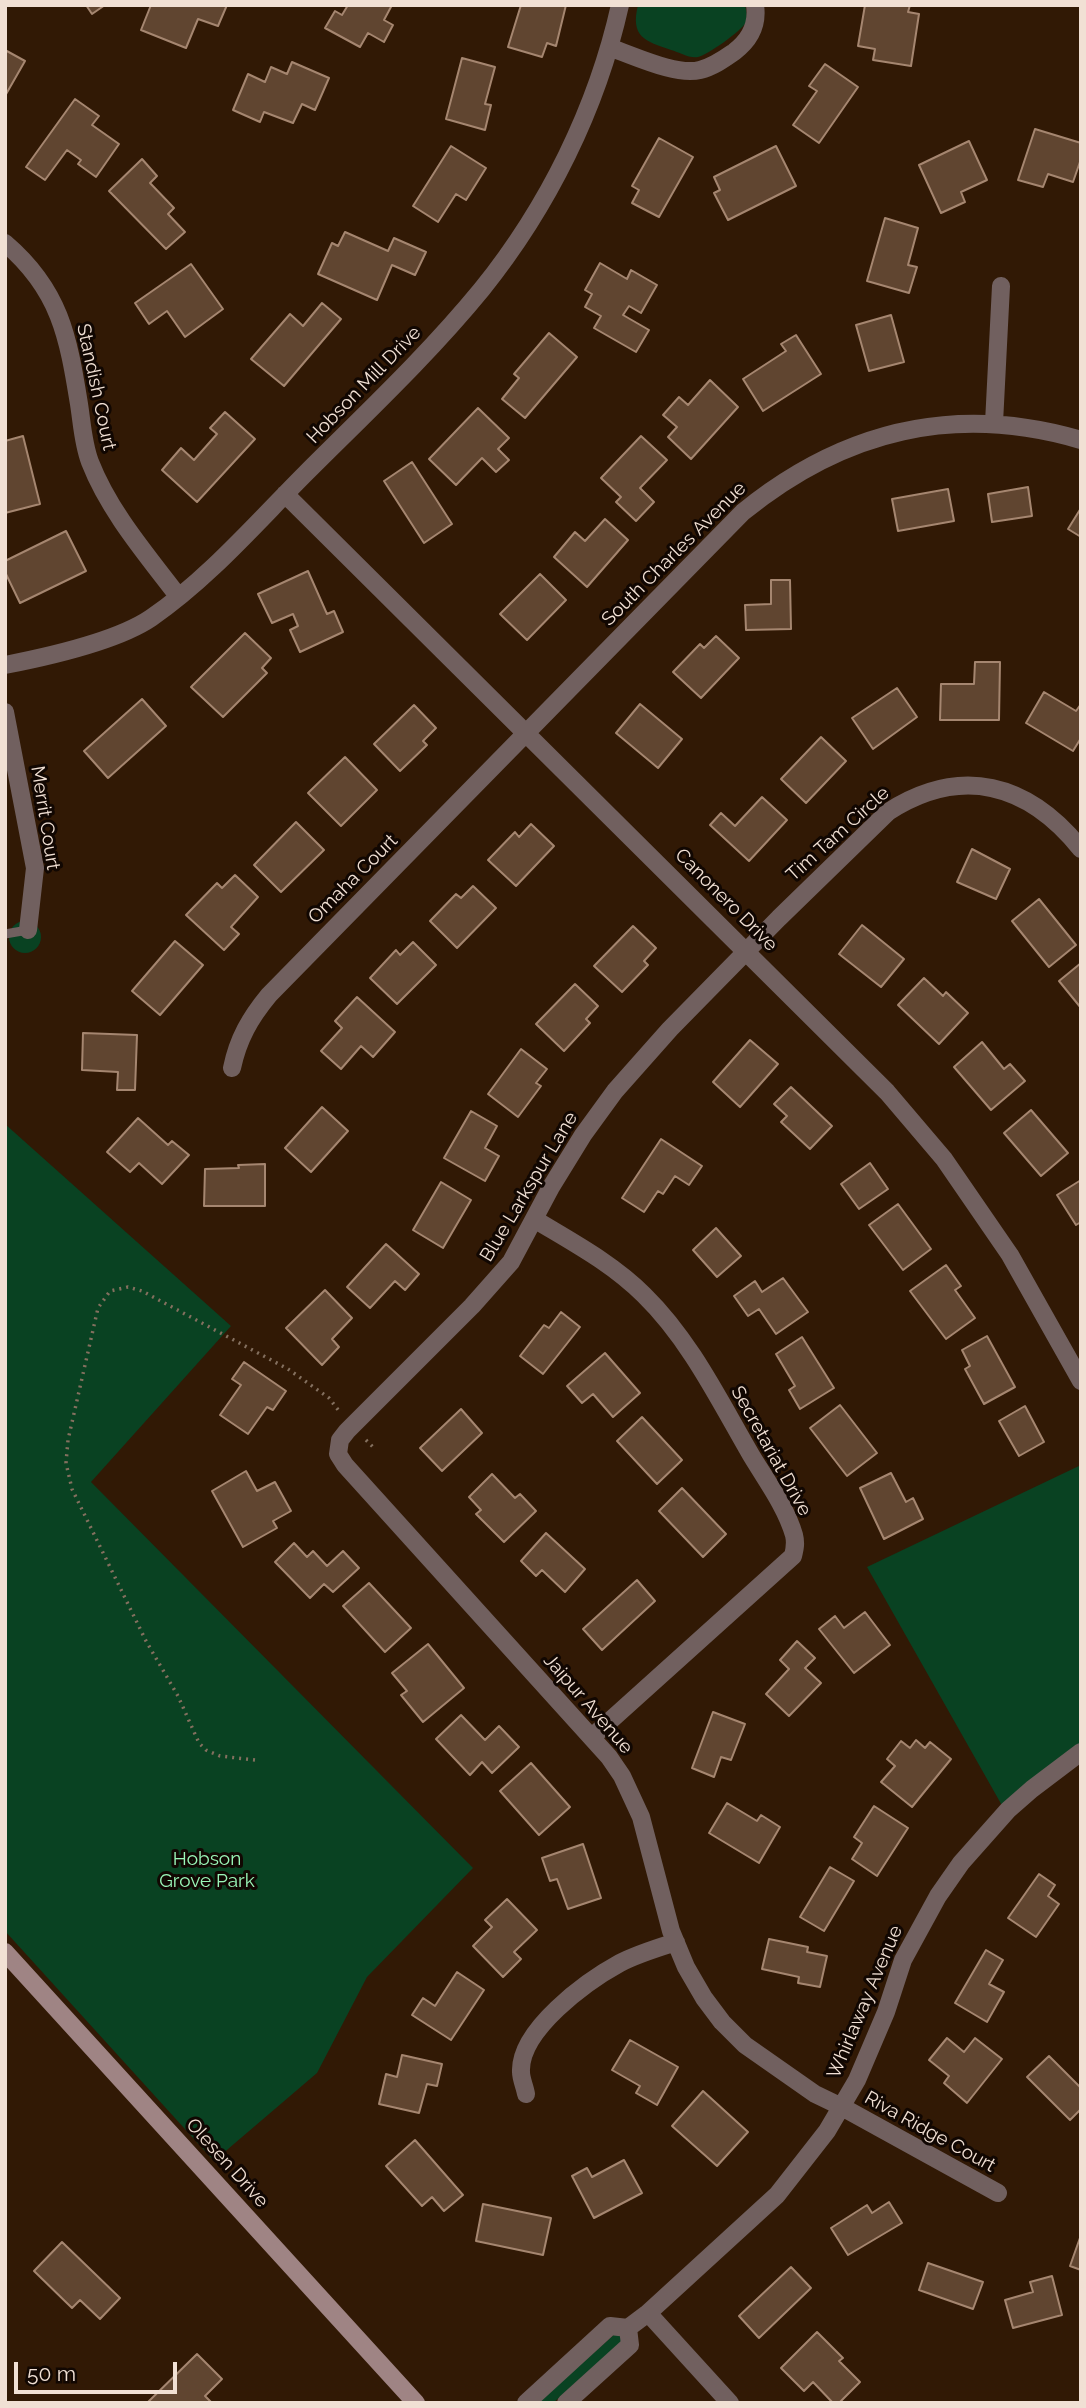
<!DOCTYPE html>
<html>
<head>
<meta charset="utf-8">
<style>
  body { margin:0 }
  #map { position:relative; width:1086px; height:2408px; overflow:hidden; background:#311905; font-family:Raleway,sans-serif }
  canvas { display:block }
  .frame { position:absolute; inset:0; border:7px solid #f1e0d4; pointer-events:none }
  .scale { position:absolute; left:14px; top:2362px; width:163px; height:32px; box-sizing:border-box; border:4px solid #f1e0d4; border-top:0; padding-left:9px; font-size:21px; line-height:24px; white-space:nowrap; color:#f1e0d4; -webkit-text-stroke:5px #110702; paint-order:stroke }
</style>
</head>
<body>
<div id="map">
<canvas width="1086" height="2408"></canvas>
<div class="frame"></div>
<div class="scale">50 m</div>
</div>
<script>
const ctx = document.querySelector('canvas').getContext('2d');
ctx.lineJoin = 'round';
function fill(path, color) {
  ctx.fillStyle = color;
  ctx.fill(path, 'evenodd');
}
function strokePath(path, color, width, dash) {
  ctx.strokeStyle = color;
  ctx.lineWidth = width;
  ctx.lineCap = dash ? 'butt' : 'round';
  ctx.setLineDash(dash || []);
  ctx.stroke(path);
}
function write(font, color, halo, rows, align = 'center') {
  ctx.font = font + ' Raleway,sans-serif';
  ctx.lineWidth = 6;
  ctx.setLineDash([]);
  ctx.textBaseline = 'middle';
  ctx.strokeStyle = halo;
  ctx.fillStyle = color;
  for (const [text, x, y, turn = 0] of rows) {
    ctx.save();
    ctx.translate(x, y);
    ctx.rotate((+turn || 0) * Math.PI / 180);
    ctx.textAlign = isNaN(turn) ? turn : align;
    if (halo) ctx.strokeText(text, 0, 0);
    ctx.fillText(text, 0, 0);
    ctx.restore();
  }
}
fill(new Path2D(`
  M638 5H745C746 10 748 16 746 22 743 30 706 56 698 57 690 59 679 52 671 50 645 41 630 37 638 5Z
  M9 937a16 16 0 1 1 32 0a16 16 0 1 1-32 0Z
  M5 1124 231 1326 91 1482 473 1868 367 1977 317 2073 214 2161 5 1931Z
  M1081 1465V1749L1004 1809 867 1567Z
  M617 2332 623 2339 621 2342 553 2403H538Z`), '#094222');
const building = new Path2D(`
  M86 5H105L92 14Z
  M151 5H227L218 26 198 19 186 48 141 30Z
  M348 5H392L384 20 393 25 384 42 368 33 360 47 325 28 335 11 342 15Z
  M521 5H566L556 46 547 43 542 57 508 47Z
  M865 5H910L908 12 919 14 911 66 873 60 875 49 858 46Z
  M5 50 25 61 5 96Z
  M462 58 495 67 485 104 491 105 485 130 446 119Z
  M292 62 329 78 315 110 302 104 293 123 264 112 260 122 233 110 248 74 265 82 271 67 287 74Z
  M825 64 858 87 819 143 793 125 817 91 809 86Z
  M75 99 99 116 92 125 119 144 96 177 78 164 81 160 67 150 45 180 26 167Z
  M1035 129 1081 143V159L1073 182 1048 174 1043 187 1018 180Z
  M659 138 693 157 659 217 632 203 639 190 632 186Z
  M969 141 987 180 961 192 965 202 941 213 919 165Z
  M451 146 486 168 466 200 456 194 438 222 413 206Z
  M776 146 796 186 728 220 714 193 720 190 714 177Z
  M142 159 157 176 150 183 174 208 168 214 185 232 166 249 109 191Z
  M885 218 918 228 908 265 917 267 909 293 867 281Z
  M345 232 388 251 394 238 426 252 415 275 392 265 377 300 318 274 332 243 338 246Z
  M600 263 627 279 631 270 657 285 641 313 629 306 623 315 649 330 636 352 594 328 601 316 585 307 592 294 585 290Z
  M191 264 223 309 185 337 167 311 149 324 135 303Z
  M322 303 341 319 284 386 251 359 290 314 303 326Z
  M891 315 904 362 869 371 856 325Z
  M549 333 577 357 525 418 502 399 519 378 514 374Z
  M796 335 821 374 763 411 743 379 786 351 781 344Z
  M710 380 738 407 691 459 668 437 677 427 663 415 679 397 688 405Z
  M478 408 509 438 498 449 509 460 496 472 482 458 456 485 429 459Z
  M225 412 255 439 197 502 162 470 181 448 194 460 217 434 210 428Z
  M23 436 40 504 5 513V441Z
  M641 436 667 460 640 488 654 502 636 521 616 502 621 497 601 478Z
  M412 462 452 524 424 543 384 481Z
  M1028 487 1032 516 992 522 988 494Z
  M948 489 954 521 898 531 892 499Z
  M1081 508V537L1068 529Z
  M605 519 628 540 587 587 554 557 575 532 585 541Z
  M66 531 86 571 20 603 5 572V561Z
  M308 571 327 614 334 611 343 632 300 652 290 630 298 626 293 614 272 623 258 594Z
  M540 574 566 600 527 640 500 614Z
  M771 580H790L791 629 746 630 745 605 771 604Z
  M245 633 271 658 262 668 267 673 223 717 191 687Z
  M716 636 739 658 701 698 673 672 700 644 704 648Z
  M975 662H1000L999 720H940L941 684H974Z
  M897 688 917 717 873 749 852 718Z
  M1044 692 1076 711 1081 704V738L1073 751 1026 723Z
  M142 699 166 726 108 778 84 751Z
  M640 704 682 739 658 768 616 733Z
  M414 705 436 728 423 741 427 745 400 771 374 744Z
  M821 737 846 761 806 803 781 779Z
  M345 757 377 790 341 826 308 793Z
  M762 797 787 820 749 861 710 825 721 813 735 826Z
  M296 822 324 850 281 892 254 865Z
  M531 824 554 846 516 886 488 860 515 832 519 837Z
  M972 849 1010 869 996 899 957 882Z
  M235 875 258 897 231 927 239 934 224 950 186 915 217 883 222 888Z
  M473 886 496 908 457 948 430 921 456 894 461 898Z
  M1039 899 1076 945 1049 967 1012 921Z
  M862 925 904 959 881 987 839 954Z
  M633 926 656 948 644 961 648 965 622 992 594 966Z
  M175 941 203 965 160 1015 132 991Z
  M413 942 436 965 397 1004 370 978 396 950 400 955Z
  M1081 963V1008L1059 981Z
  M924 978 943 996 946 992 968 1013 939 1044 898 1005Z
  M575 984 598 1006 586 1019 590 1023 564 1051 536 1024Z
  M357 997 395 1032 373 1057 361 1046 341 1069 321 1051 342 1028 335 1021Z
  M83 1033 137 1035 135 1090H117L118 1072 82 1070Z
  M750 1040 778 1064 740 1107 713 1082Z
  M982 1042 1004 1069 1010 1064 1025 1081 991 1110 954 1067Z
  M521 1049 547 1069 536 1083 541 1086 518 1117 488 1094Z
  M791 1087 832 1126 810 1149 781 1122 787 1116 774 1104Z
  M322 1107 348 1131 311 1172 285 1148Z
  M1031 1110 1068 1153 1041 1176 1004 1133Z
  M471 1111 497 1126 485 1148 499 1156 485 1181 444 1158Z
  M138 1118 168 1145 172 1141 189 1155 162 1184 139 1163 130 1172 107 1152Z
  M661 1139 702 1166 689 1185 675 1176 663 1194 658 1191 644 1212 622 1198Z
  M870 1163 888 1189 859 1209 841 1184Z
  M265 1164V1206H204L205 1169 239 1168 238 1165Z
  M1081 1180V1222L1076 1225 1057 1195Z
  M441 1182 471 1200 443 1248 413 1230Z
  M898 1204 931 1249 903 1270 869 1225Z
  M716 1228 741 1256 717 1277 693 1250Z
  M386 1244 419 1274 405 1290 395 1281 370 1308 347 1287Z
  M946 1265 961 1286 955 1290 975 1318 946 1339 910 1291Z
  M783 1278 808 1312 776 1334 759 1309 748 1316 734 1296 755 1281 762 1292Z
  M325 1290 352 1318 332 1339 339 1347 322 1365 286 1328Z
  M561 1312 580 1327 543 1374 520 1356 544 1325 549 1328Z
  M987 1336 1015 1387 984 1404 965 1369 970 1366 962 1350Z
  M802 1337 834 1388 800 1409 789 1390 795 1386 776 1354Z
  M605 1353 640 1393 613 1417 593 1394 582 1403 567 1386Z
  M244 1362 286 1391 273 1410 267 1407 248 1434 220 1415 241 1385 232 1379Z
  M840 1405 877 1453 847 1476 810 1428Z
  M1025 1406 1044 1442 1019 1456 999 1421Z
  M461 1409 482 1433 442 1471 420 1448Z
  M642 1417 682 1460 657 1484 617 1441Z
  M246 1471 257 1491 275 1482 291 1511 273 1521 277 1528 243 1547 212 1491Z
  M891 1473 906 1502 913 1498 923 1519 884 1539 860 1488Z
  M492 1474 515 1498 520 1494 536 1511 504 1542 476 1514 481 1510 469 1497Z
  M682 1488 726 1534 703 1557 659 1511Z
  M546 1533 585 1569 565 1592 542 1570 536 1576 521 1561Z
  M294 1543 307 1557 313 1551 327 1566 343 1551 359 1568 333 1592 324 1584 310 1598 275 1562Z
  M637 1580 655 1601 602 1650 583 1629Z
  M369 1583 411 1628 385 1652 343 1606Z
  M865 1612 890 1645 854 1673 819 1629 835 1616 844 1628Z
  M797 1641 815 1658 805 1668 821 1683 789 1716 766 1694 789 1669 780 1660Z
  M428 1644 464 1688 423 1722 401 1695 407 1691 392 1673Z
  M713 1712 745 1724 731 1760 721 1757 714 1777 692 1768Z
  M461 1715 485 1740 499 1726 519 1747 492 1773 482 1762 470 1775 436 1739Z
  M916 1740 925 1748 930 1742 951 1759 912 1807 881 1782 895 1766 887 1759 901 1741 910 1748Z
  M531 1763 570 1807 539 1835 500 1791Z
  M727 1803 757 1821 761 1815 780 1827 759 1863 709 1833Z
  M874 1806 908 1828 877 1876 852 1859 862 1843 854 1837Z
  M583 1844 601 1898 568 1909 557 1879 550 1881 542 1858Z
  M830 1867 854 1881 824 1931 800 1917Z
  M1039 1874 1055 1885 1048 1896 1059 1904 1036 1937 1008 1918Z
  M507 1899 537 1930 514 1952 521 1959 503 1977 473 1946 492 1927 485 1920Z
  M769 1939 808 1947 807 1952 827 1956 820 1987 798 1983 799 1977 762 1969Z
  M986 1950 1003 1960 989 1984 1004 1992 987 2022 955 2003Z
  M457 1972 484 1990 451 2040 412 2015 423 1998 435 2006Z
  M947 2038 964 2052 975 2038 1002 2059 967 2103 944 2083 949 2076 929 2060Z
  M630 2040 678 2067 657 2105 636 2093 640 2086 612 2070Z
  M402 2055 442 2064 437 2086 427 2084 419 2113 379 2104 386 2074 397 2077Z
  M1049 2056 1081 2088V2109L1070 2120 1027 2077Z
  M703 2091 748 2132 717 2166 672 2126Z
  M415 2140 463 2195 444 2211 432 2197 422 2206 386 2166Z
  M624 2160 642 2193 594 2218 572 2176 587 2168 592 2177Z
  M889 2202 902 2223 848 2255 831 2228 867 2205 872 2213Z
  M483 2204 551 2218 543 2255 476 2241Z
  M1081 2235V2270L1070 2266Z
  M62 2242 120 2298 100 2319 80 2300 72 2308 34 2271Z
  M928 2263 983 2282 973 2309 919 2290Z
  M791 2267 811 2288 759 2338 739 2316Z
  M1052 2276 1062 2315 1013 2328 1005 2300 1033 2292 1030 2282Z
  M817 2332 843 2358 839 2361 860 2382 839 2403H833L813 2382 804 2391 781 2368Z
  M197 2354 222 2379 205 2396 212 2403H147Z`);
fill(building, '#604530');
strokePath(building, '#a58670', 2);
strokePath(new Path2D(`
  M366 1440 374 1448
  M255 1760 220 1756 206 1750 199 1743 178 1696 146 1641 72 1489 66 1463 68 1440 98 1308 110 1291 128 1287 142 1291 288 1369 329 1398 339 1411`), '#84705f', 3.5, [2, 5]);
strokePath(new Path2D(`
  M5 934 28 930`), '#71605f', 9);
strokePath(new Path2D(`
  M611 48C635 56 676 76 700 70 713 67 724 59 734 52 750 40 758 25 755 5
  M5 243C60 290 68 336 79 404 82 423 83 444 90 462 109 511 146 554 178 596
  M994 423 1001 286
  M285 494 887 1092 944 1159 1010 1255 1081 1381
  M5 665C46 657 117 641 151 618 209 578 257 522 306 473 366 413 428 355 482 289 548 207 597 108 620 5
  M5 712 35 868 28 930
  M232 1068C238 1039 250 1018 269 995L743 512C844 430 955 403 1081 440
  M534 1219C572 1242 612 1263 644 1295 690 1340 719 1400 751 1455 766 1480 786 1507 794 1535 796 1543 795 1548 793 1556L592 1737
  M526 2094C525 2087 521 2079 521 2072 519 2030 587 1981 620 1963 637 1954 657 1948 676 1942
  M998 2193 842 2107 815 2094 745 2045 722 2022 704 1998 686 1967 671 1931 641 1817 622 1776 609 1757 345 1465 338 1454 340 1440 347 1431 472 1306 511 1262 551 1187 583 1135 615 1091 670 1029 779 918 888 812C961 765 1028 783 1081 849
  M648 2313 730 2403
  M526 2403 610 2326 628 2328 648 2313 777 2195 827 2131 857 2080 886 2012 903 1960 938 1896 961 1863 1008 1810 1032 1789 1081 1752
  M566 2403 630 2345 628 2328`), '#71605f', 18);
strokePath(new Path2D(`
  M5 1952 416 2403`), '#9f8484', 18);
write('19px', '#f1e0d4', '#110702', [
  ["Hobson Mill Drive",364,385,-46],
  ["Standish Court",96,387,78],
  ["South Charles Avenue",674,554,-45],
  ["Merrit Court",45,818,81],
  ["Tim Tam Circle",838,834,-42],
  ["Omaha Court",353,879,-45],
  ["Canonero Drive",726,900,45],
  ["Blue Larkspur Lane",529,1187,-59],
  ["Secretariat Drive",771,1451,61],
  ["Jaipur Avenue",588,1704,49],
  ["Whirlaway Avenue",865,2002,-67],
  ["Riva Ridge Court",930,2132,29],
  ["Olesen Drive",227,2163,48]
]);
write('19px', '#9af7b8', '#110702', [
  ["Hobson",207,1859],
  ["Grove Park",207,1881]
]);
</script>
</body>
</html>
